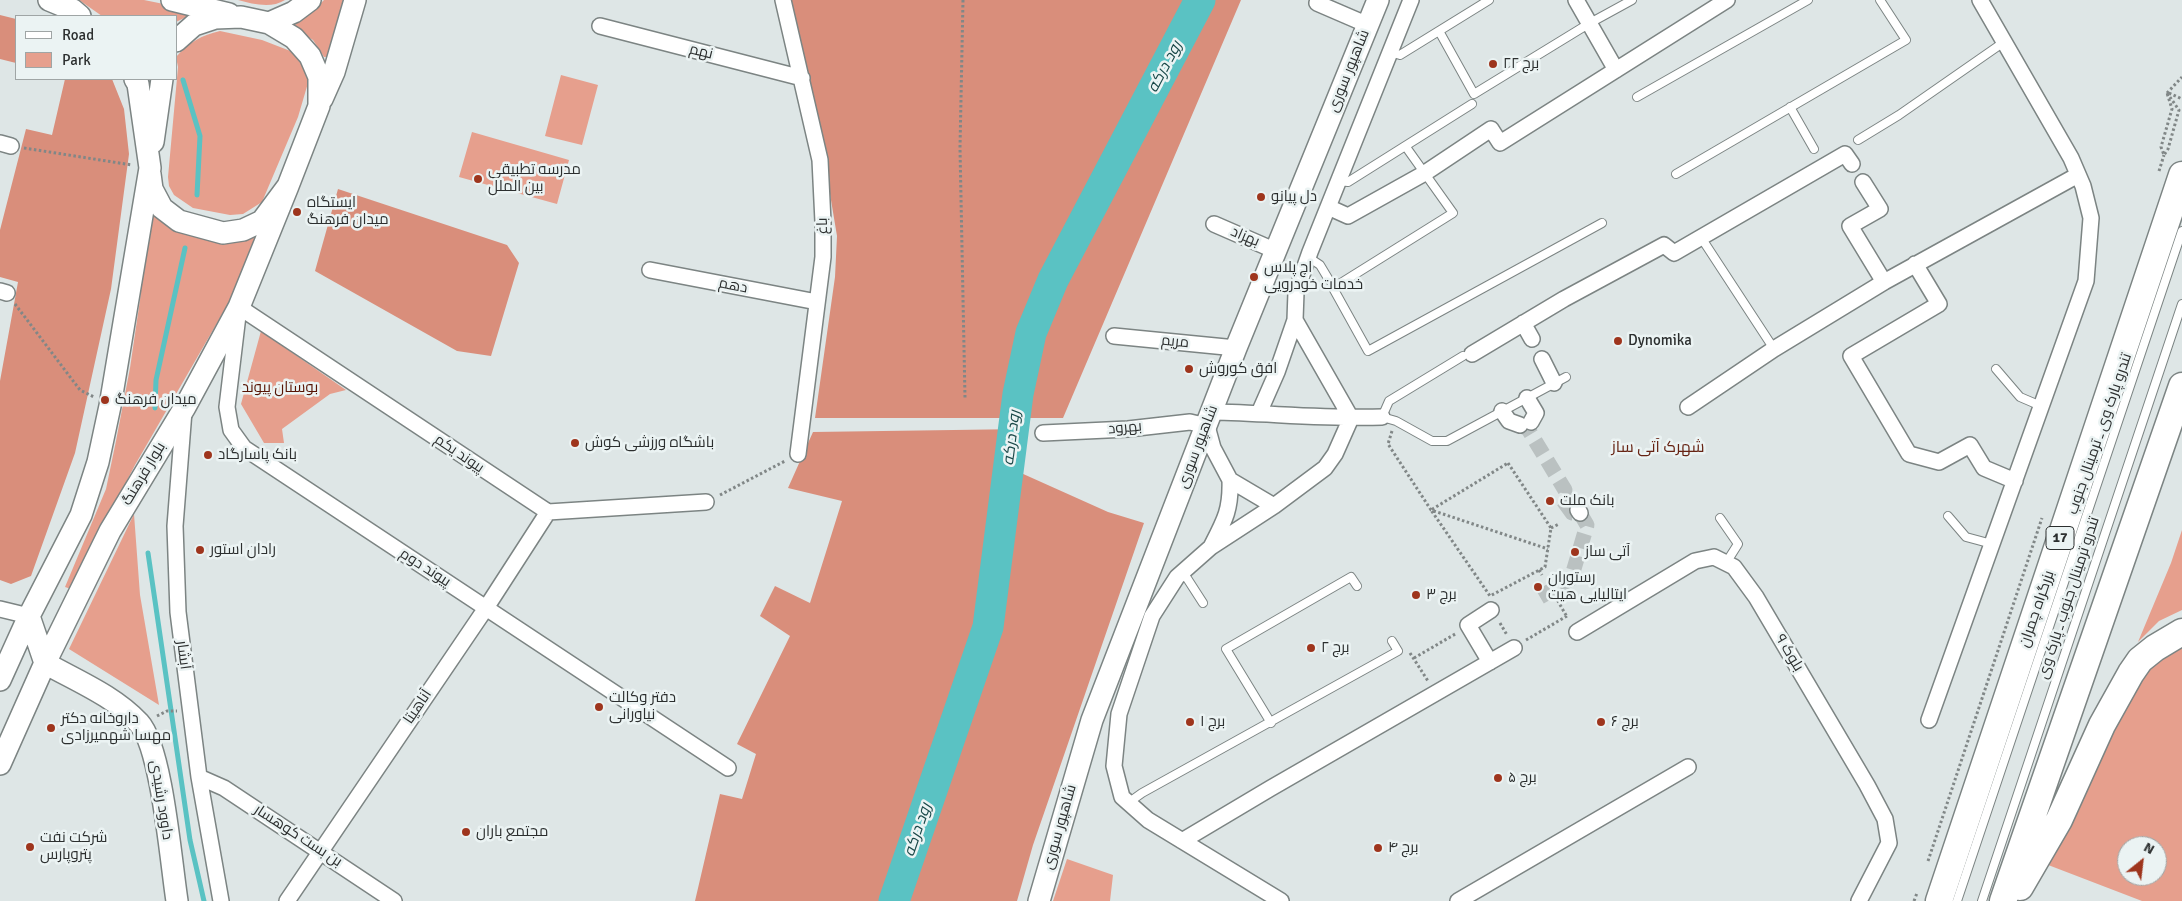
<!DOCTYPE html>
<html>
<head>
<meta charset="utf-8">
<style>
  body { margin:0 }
  #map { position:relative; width:2182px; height:901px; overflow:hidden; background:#dee6e6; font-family:Signika,sans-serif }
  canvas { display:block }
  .legend { position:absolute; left:15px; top:15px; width:162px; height:65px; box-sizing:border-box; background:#ebf3f3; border:1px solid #9fa5a5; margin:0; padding:6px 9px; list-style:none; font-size:15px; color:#2c2f2f }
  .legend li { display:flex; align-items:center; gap:10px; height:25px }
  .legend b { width:25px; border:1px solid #9fa5a5 }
  .north { position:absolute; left:2117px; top:836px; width:50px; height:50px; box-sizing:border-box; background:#ebf3f3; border:1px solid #9fa5a5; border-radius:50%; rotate:29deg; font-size:14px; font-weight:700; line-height:20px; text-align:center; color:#2c2f2f }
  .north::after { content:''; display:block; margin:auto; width:18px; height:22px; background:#9e351d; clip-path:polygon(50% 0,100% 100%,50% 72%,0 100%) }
</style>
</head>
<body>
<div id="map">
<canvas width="2182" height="901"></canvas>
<ul class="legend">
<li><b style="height:6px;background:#fff"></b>Road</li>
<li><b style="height:14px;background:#e69f8d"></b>Park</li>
</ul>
<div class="north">N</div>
</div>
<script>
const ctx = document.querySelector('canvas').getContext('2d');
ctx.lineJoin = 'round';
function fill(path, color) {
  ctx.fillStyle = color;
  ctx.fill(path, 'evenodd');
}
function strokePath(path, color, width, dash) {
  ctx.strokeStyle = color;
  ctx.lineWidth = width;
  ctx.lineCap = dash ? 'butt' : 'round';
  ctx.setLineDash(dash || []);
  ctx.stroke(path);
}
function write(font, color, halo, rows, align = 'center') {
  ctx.font = font + ' Signika,Cairo,sans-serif';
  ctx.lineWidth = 5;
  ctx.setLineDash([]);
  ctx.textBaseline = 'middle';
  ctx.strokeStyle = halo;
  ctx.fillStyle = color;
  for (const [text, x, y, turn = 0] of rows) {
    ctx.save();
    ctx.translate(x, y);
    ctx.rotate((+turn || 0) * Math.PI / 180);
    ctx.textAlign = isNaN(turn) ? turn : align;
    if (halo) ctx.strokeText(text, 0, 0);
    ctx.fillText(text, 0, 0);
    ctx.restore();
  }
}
fill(new Path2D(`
  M79 0H144L198 11 176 22V16H102Z
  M238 0H285C271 9 253 4 238 0Z
  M324 0H343L329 57H324L313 40 298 31 295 24C302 14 316 9 324 0Z
  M220 31 262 40 293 52 305 67 308 83 298 117 262 202 243 214 230 215 193 208 174 195 169 186 168 177 178 67 176 57C189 42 202 35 220 31Z
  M561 75 598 85 582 145 545 136Z
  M472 132 569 160 557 204 459 177Z
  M149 193 152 209 242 238 261 236 239 285 135 465 71 589 65 587 106 489 116 441 130 368 140 300Z
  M261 331 346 390 330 394 282 429 284 443H264L241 404Z
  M134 514 140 595 159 705 69 649Z
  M2182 530V610L2159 621 2138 642 2171 563Z
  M2182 643V901H2142L2043 863 2142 668ZM2127 846H2157V876H2127Z
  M1067 859 1113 875 1110 901H1053Z`), '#e69f8d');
fill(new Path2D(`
  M789 0H1241L1063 418H815L835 277 837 236 824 158Z
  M0 15 16 19V63L0 59Z
  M65 79H112L124 109 129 154 111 289 75 453 31 576 11 584 0 580V381L18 282 0 277V230L26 129 52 135Z
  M338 189 507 245 519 263 491 356 457 351 315 271Z
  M1024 429 1021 473 1108 512 1144 523 1033 845 1017 901H695L720 794 742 799 756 754 737 744 790 636 760 616 775 586 810 603 842 501 788 488 813 432Z`), '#d98e7b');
strokePath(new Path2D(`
  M183 80 200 136 197 195
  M155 408 156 380 185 248
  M148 553 190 840 204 901`), '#5ac2c3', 5);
strokePath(new Path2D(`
  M894 901 988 627 1018 394 1031 333 1053 280 1200 0`), '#5ac2c3', 31);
strokePath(new Path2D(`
  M1520 425 1528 429 1565 490 1562 499 1572 513H1580L1587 525 1571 579 1540 597`), '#bac1c1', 15, [15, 8]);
const lane = new Path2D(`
  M1439 31 1474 94 1590 23 1632 0
  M1390 52 1400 55 1489 0
  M1637 97 1808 0
  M1790 107 1814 149
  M1858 140 1899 115 2004 42
  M1406 147 1453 213 1333 288 1368 351 1602 223
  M1676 174 1906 40 1880 0
  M1338 181 1348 182 1472 104
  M1704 242 1774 349
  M1308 257 1320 265 1329 280
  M1463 356 1389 401 1382 417 1396 421 1432 441H1447L1566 377
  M1996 369 2020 397 2041 406
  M1948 516 1966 537 1992 544
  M1720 518 1738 544 1726 563
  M1183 572 1203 603
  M1271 723 1226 649 1351 577 1357 586
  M1128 803 1142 793 1398 651 1392 641
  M1957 901 2182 231
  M1982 901 2182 304`);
const street = new Path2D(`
  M783 0 820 160 823 222V257L798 454
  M1576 0 1616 70
  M1317 3 1368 25
  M600 26 802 78
  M0 143 11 146
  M1863 182 1880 209 1850 226 1884 282
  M1328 207 1348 216 1425 173 1491 129 1500 143 1727 0
  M1214 224 1276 251
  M1915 264 1939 304 1851 356 1909 454 1939 462 1970 445 1984 468 2015 481
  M650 270 817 302
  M0 291 7 293
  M1523 323 1532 339
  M1114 336 1236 348
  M1472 354 1564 299 1664 245 1674 253 1845 154 1852 164
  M1542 359 1554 383
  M1527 398 1536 413 1531 422
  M1688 407 1774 349 1884 282 2078 175
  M184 411 175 526 178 612 199 777 221 901
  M1502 411 1509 421 1520 425
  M1212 412C1269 413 1326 419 1382 417
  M1259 413 1277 372 1295 320
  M1351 418 1295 320 1296 292 1310 252 1411 0
  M1043 433 1128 429 1190 422 1207 426 1213 448 1230 480 1274 506
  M706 502 548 512 239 307 227 407 231 430 244 448 728 768
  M1578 510 1580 513
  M1212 545C1225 520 1231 509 1230 480
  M0 609 29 616
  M1577 632 1695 561 1714 557 1734 567 1756 597 1867 785 1885 819 1889 843 1859 901
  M1490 662 1468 625 1491 610
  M1929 720 2086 281 2091 218 2083 186 2071 158 1980 0
  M199 777 224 788 394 901
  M1182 841 1271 788 1514 648
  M287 901 486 608 548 512
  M1281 901 1148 820 1122 797 1114 766 1119 714 1152 616 1177 577 1211 547 1274 506 1325 468 1335 454 1351 418
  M1458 901 1688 767`);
const secondary = new Path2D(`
  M49 0 73 10 80 16
  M172 0 229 14
  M269 23 294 12 310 0
  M322 99 334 72 355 0
  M153 142 162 79
  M150 174 152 189 162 208 179 221 223 233 243 230 262 221 288 186 319 106V77L310 56 294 38 269 23 241 17 215 18 194 25 176 41
  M29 616 45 663C77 681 114 696 139 723 162 748 171 863 177 901
  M0 680 29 616 81 515 98 462 110 406 150 168 138 84 135 79
  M0 764 45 663 110 531 185 407 239 307 288 186
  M1039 901 1092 720 1236 348 1378 0`);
const highway = new Path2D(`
  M2020 887 2059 820 2102 725 2131 673 2140 660 2155 648 2182 632
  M1939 901 2182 175
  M2003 901 2182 386`);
strokePath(lane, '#7c8483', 10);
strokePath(street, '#7c8483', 18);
strokePath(secondary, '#7c8483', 24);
strokePath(highway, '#7c8483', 29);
strokePath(new Path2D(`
  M963 0 960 148 965 398
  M2167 93 2179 110 2168 149 2164 155 2161 147 2172 109Z
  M2167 93 2182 77
  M2169 93 2182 99
  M24 148 132 165
  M2159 171 2164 155
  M15 304 80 390 94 397
  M1392 431 1388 444 1431 510 1548 549
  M1508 463 1551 528 1545 567 1490 596 1431 510Z
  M720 495 785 461
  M1551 528 1559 524
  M1539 570 1542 575
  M1555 596 1567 617
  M1500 623 1507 635
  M1526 640 1567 616
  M1410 653 1428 681
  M1414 658 1457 633
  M157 716 167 711H177
  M1928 861 2042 518
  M1914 901 1917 893`), '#818787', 3, [2.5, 2.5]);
strokePath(lane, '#fff', 8);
strokePath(street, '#fff', 15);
strokePath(secondary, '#fff', 21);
strokePath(highway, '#fff', 26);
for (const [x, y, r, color] of [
  [1493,64,5,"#9e351d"],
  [478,179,5,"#9e351d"],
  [1261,197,5,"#9e351d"],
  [297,212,5,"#9e351d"],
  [1254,277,5,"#9e351d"],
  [1618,341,5,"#9e351d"],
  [1189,369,5,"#9e351d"],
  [105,400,5,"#9e351d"],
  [575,443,5,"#9e351d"],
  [208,455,5,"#9e351d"],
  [1550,501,5,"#9e351d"],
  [200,550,5,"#9e351d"],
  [1575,552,5,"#9e351d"],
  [1538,587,5,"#9e351d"],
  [1416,595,5,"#9e351d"],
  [1311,648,5,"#9e351d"],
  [599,707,5,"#9e351d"],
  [1190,722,5,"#9e351d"],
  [1601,722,5,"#9e351d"],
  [51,728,5,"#9e351d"],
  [1498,778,5,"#9e351d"],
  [466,832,5,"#9e351d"],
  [30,847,5,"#9e351d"],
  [1378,848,5,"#9e351d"]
]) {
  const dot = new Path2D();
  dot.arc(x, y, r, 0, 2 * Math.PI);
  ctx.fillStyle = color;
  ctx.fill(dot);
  strokePath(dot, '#ebf3f3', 2);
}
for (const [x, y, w] of [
  [2060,538,28]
]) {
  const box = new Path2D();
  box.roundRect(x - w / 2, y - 11.5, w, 23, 4);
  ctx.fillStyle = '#ebf3f3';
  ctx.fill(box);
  strokePath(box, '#2c2f2f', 1);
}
write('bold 14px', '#2c2f2f', null, [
  ["17",2060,538]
]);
write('15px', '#2c2f2f', '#ebf3f3', [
  ["نهم",701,52,14],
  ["شاهپور سوری",1349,71,-68],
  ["باغ",823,226,-91],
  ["بهزاد",1245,237,23],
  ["دهم",733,286,11],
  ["مریم",1175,342,6],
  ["بهرود",1125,428,-5],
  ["تندرو پارک وی ـ ترمینال جنوب",2100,434,-71],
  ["شاهپور سوری",1198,447,-69],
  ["پیوند یکم",459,454,34],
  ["بلوار فرهنگ",144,474,-59],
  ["پیوند دوم",425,568,33],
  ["تندرو ترمینال جنوب ـ پارک وی",2069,598,-72],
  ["بزرگراه چمران",2037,609,-71],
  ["بلوک ۹",1789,653,59],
  ["آبشار",183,655,83],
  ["آناهیتا",418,707,-56],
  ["داوود رشیدی",161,800,81],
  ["شاهپور سوری",1060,827,-74],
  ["بن بست کوهسار",298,836,33]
]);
write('15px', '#2c2f2f', '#ebf3f3', [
  ["برج ۲۲",1503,64],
  ["مدرسه تطبیقی",488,170],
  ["بین الملل",488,187],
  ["دل پیانو",1271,197],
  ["ایستگاه",307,203],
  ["میدان فرهنگ",307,220],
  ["اچ پلاس",1264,268],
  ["خدمات خودرویی",1264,285],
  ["Dynomika",1628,341],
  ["افق کوروش",1199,369],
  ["میدان فرهنگ",115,400],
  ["باشگاه ورزشی کوش",585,443],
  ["بانک پاسارگاد",218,455],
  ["بانک ملت",1560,501],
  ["رادان استور",210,550],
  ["آتی ساز",1585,552],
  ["رستوران",1548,578],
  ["ایتالیایی هیت",1548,595],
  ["برج ۳",1426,595],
  ["برج ۲",1321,648],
  ["دفتر وکالت",609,698],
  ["نیاورانی",609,715],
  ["داروخانه دکتر",61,719],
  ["مهسا شهمیرزادی",61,736],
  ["برج ۱",1200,722],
  ["برج ۶",1611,722],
  ["برج ۵",1508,778],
  ["مجتمع باران",476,832],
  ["شرکت نفت",40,838],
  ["پتروپارس",40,855],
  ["برج ۴",1388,848]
], 'left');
write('15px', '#571404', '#ebf3f3', [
  ["بوستان پیوند",280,388]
]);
write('italic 16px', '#194848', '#ebf3f3', [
  ["رود درکه",1165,67,-62],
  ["رود درکه",1012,438,-83],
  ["رود درکه",918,830,-71]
]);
write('16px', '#662313', '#ebf3f3', [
  ["شهرک آتی ساز",1658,448]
]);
</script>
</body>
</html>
